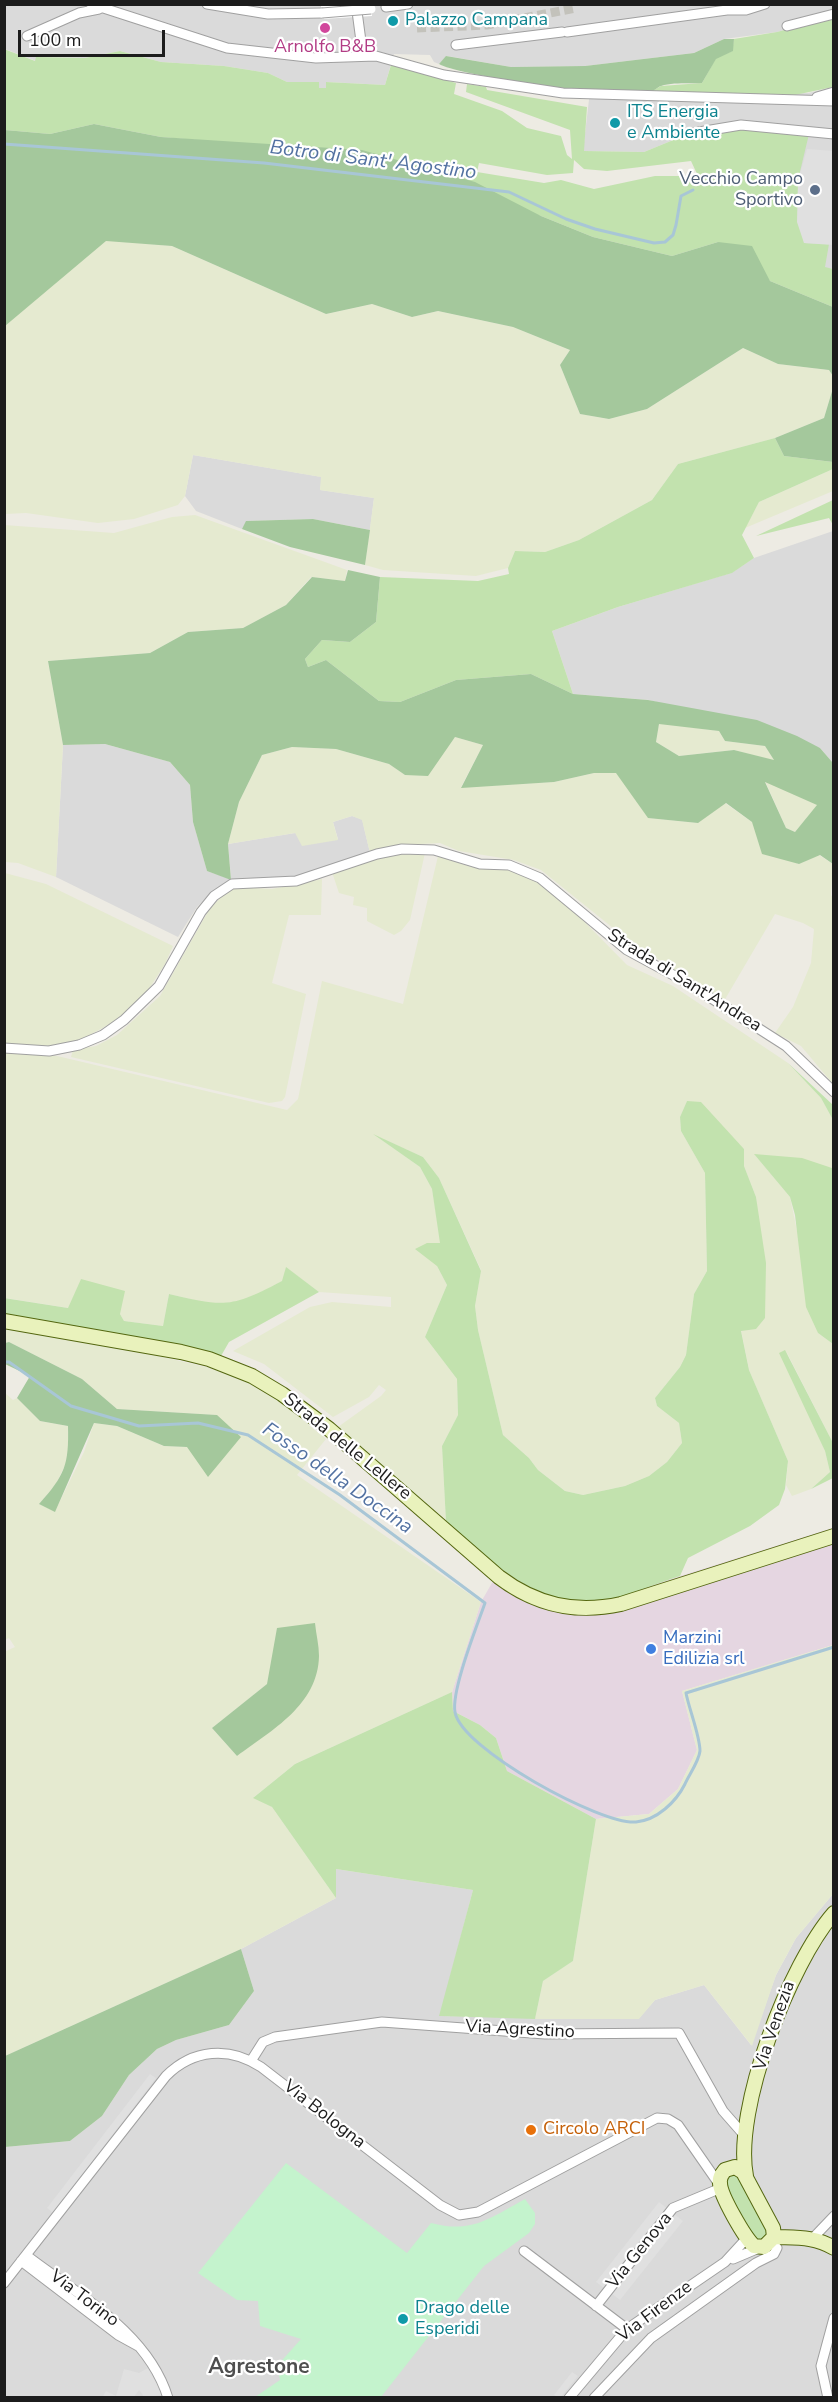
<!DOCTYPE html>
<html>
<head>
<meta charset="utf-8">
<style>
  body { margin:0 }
  #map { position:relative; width:838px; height:2402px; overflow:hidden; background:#edebe3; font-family:"Nunito Sans",sans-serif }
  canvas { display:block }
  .frame { position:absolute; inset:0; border:6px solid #1c1c1c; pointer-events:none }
  .scale { position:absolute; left:18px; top:30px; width:147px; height:27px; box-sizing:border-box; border:3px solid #1c1c1c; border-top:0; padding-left:8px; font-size:18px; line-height:21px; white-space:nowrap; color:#1c1c1c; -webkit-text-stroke:4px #fff; paint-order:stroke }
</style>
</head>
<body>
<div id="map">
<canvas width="838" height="2402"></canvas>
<div class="frame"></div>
<div class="scale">100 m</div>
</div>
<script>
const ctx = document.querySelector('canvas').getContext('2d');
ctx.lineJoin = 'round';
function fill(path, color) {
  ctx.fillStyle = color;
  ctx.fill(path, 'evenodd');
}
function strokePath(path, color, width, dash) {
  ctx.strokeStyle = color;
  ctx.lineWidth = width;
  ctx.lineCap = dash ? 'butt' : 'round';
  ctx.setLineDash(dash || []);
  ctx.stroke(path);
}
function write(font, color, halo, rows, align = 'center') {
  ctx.font = font + ' "Nunito Sans",sans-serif';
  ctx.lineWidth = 4.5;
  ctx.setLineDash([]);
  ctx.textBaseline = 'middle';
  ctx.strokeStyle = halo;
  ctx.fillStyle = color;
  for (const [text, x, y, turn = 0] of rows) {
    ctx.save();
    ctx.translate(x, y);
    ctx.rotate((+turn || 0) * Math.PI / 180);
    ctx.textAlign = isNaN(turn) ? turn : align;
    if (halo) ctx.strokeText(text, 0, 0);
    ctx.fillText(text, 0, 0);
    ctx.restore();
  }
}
fill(new Path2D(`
  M833 4 834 17 777 32 724 39 694 53 585 66 511 67 447 56 439 64 434 62 430 55 394 54 385 85 327 82 326 88H319V82H287L268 73 224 66 161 62 120 51 85 58 36 57V61L5 49 4 5Z
  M833 87V269L825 268 697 135 688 134 644 152 583 151 590 91 808 93Z
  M193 455 322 477 320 490 374 498 370 530 313 519 247 521 242 529 196 511 185 496Z
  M833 531V763L820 748 649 700 573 694 552 631 618 607 731 573 754 558Z
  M105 744 170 762 190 785 193 822 207 871 231 879 228 844 295 833 338 839 333 822 352 816 362 819 370 853 298 878 213 892 197 907 178 937 56 877 63 745Z
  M336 1869 473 1890 440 2016 638 2019 655 2000 704 1985 751 2045 776 1975 796 1938 833 1894V2397L5 2398V2147L70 2141 102 2116 129 2075 157 2049 176 2040 229 2025 254 1991 241 1949 336 1898Z`), '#dadada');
fill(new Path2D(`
  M833 1528V1645L682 1691 697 1750 678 1789 649 1814 596 1819 507 1771 496 1738 480 1725 453 1711 452 1692 481 1602 500 1569 527 1586 601 1601Z`), '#e5d6e1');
fill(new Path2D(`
  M106 240 172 246 326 314 372 304 412 317 438 311 513 327 570 350 560 365 580 414 609 419 647 409 743 348 778 364 829 370 833 376V388L824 418 775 438 678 464 652 500 579 540 545 552 515 551 508 568 476 576 383 570 365 565 374 498 320 490 321 477 193 455 185 496 178 505 134 519 98 523 26 513 5 514 4 326Z
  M833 469V491L745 528 759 502Z
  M195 515 347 570 345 581 311 577 286 605 243 628 188 632 150 653 48 661 63 745 56 877 18 863 5 862 4 525 114 533 172 517Z
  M659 723 719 731 725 741 765 746 775 761 734 750 679 756 656 742Z
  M455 737 483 745 461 787 554 782 594 773H617L649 818 697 823 725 803 752 822 798 864 819 855 833 864 831 895 834 900 833 1084 801 1046 775 1033 793 1007 811 963 814 929 803 923 775 914 724 1001 628 940 541 870 514 860 459 851 440 843 402 845 370 853 362 820 352 816 333 822 338 840 302 846 295 833 228 844 239 802 262 755 292 747 336 749 389 764 405 775Z
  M765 781 818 805 795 832 786 828Z
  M397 853H425L410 920 401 931 394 935 367 921V908L353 905 354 897 339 893 332 872Z
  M438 856 471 867 511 870 527 875 558 895 627 965 673 986 788 1063 821 1098 833 1120V1173L831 1168 755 1155 790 1197 818 1333 833 1344V1443L786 1351 825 1451 830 1472 811 1489 792 1496 786 1485 788 1461 749 1370 741 1330 765 1318 756 1197 744 1166V1149L687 1101 680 1117 681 1131 705 1173 707 1271 694 1294 686 1355 680 1367 655 1398 657 1406 679 1423 682 1443 667 1462 649 1476 625 1486 583 1495 565 1491 538 1470 529 1458 503 1435 478 1330 475 1306 481 1270 439 1178 423 1157 376 1136 420 1167 432 1189 441 1243 437 1266 447 1285 425 1337 457 1379 458 1415 442 1446 446 1522 338 1427 381 1396 386 1390 379 1385 369 1397 333 1417 264 1364 233 1351 310 1307 332 1302 391 1307V1297L319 1292 286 1268 283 1281 246 1300 215 1305 169 1294 163 1326 124 1321 120 1314 81 1279 69 1308 5 1298 4 1051 57 1056 287 1110 298 1099 322 981 403 1004Z
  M5 873 46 884 173 946 165 964 147 992 119 1019 77 1042 56 1047 5 1044Z
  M322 879 321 915H289L272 983 306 994 285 1097 282 1101 269 1103 71 1057 73 1050 96 1046 117 1035 160 996 210 908 232 887 272 889Z
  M5 1328 146 1353 210 1368 245 1380 271 1394 326 1439 297 1475 481 1602 452 1692 295 1764 254 1797 272 1807 336 1898 241 1949 5 2056 4 1652 15 1647 9 1638 4 1640V1392L13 1400 17 1398 40 1421 68 1426V1459L56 1484 39 1504 55 1511 84 1452 94 1423 117 1426 164 1446 187 1447 217 1415 117 1409 82 1379 9 1342 5 1343ZM267 1684 237 1756 212 1728Z
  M833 1645V1894L796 1938 776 1975 752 2046 704 1985 655 2000 639 2019H535L543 1981 573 1961 596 1819 649 1814 678 1789 697 1750 682 1691Z`), '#e5ead0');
fill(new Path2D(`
  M833 17V87L790 96 648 93 661 86 702 83 716 58 732 51 734 39 777 32Z
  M4 49 35 61 36 57 85 58 120 51 161 62 224 66 268 73 287 82H319V88H326V82L385 85 391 65 456 83 454 94 502 111 527 128 561 136 567 155 572 159 570 130 466 92 467 84 486 87 487 90 587 107 584 151 644 152 688 134 697 135 743 128 809 134 798 180 804 243 829 244 825 267 833 269V307L770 281 718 242 672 256 593 237 541 216 209 141 161 137 94 124 50 134 5 130ZM574 160 584 169 607 171 691 161 698 176H655L594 189 561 180 544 183 477 172 479 163 547 175 573 173Z
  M775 438 784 456 833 462V469L759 502 742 535 754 558 732 573 618 607 552 631 573 694 531 674 456 680 400 702 379 701 326 660 308 667 305 659 322 640 350 642 376 622 380 577 478 581 509 574 508 568 515 551 545 552 579 540 652 500 678 464Z
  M833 500V525L829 518 756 536Z
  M788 1063 833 1105V1120L821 1098Z
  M687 1101 701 1102 744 1149V1166L756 1197 766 1263 765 1318 756 1329 741 1331 749 1370 788 1461 785 1489 779 1505 750 1526 688 1558 680 1576C654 1584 627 1597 601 1601 538 1611 488 1558 446 1522L442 1446 458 1415 457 1379 425 1337 447 1285 437 1266 415 1249 427 1243H440L432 1189 420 1167 373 1134 423 1157 439 1178 481 1271 475 1306 478 1330 503 1435 529 1458 538 1470 565 1491 583 1495 625 1486 649 1476 667 1462 682 1443 679 1423 657 1406 655 1398 680 1367 686 1355 694 1294 707 1271 705 1173 681 1131 680 1117Z
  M754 1154 802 1158 832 1168 833 1344 818 1333 806 1307 795 1215 790 1197Z
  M286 1267 319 1292 229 1342 221 1356 158 1341 5 1315 4 1298 68 1308 81 1279 125 1291 120 1314 124 1321 163 1326 169 1294C225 1307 231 1308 282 1281Z
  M785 1350 833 1443V1478L811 1489 830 1472 825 1451 779 1353Z
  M452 1692 453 1711 480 1725 496 1738 507 1771 596 1819 573 1961 543 1981 535 2019 439 2016 473 1890 336 1869V1898L272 1807 253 1798 295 1764Z
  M738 2173 770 2232 761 2242 751 2237 723 2179 724 2177Z`), '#c2e2ae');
fill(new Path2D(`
  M724 39H734L733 51 716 59 702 83C690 84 673 82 661 86 657 87 653 92 649 93 627 99 458 76 439 64L446 56 511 67 585 66 694 53Z
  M94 124 161 137 362 150 475 182 541 216 593 237 672 256 718 242 752 246 770 281 833 307V376L829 370 778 364 743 348 647 409 609 419 580 414 560 365 570 350 513 327 438 311 412 317 372 304 326 314 172 246 106 241 5 326V130L50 134Z
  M833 388V462L784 456 775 438 824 418Z
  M313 519 370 530 365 565 290 547 242 529 246 521Z
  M348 570 380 577 376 622 350 642 322 640 305 659 308 667 326 660 379 701 400 702 456 680 531 674 573 694 648 700 757 720 797 736 820 748 833 763V864L820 855 799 864 762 854 752 822 726 803 698 823 648 818 616 773H594L554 782 461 788 483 745 455 737 428 776 405 775 389 764 336 749 292 747 262 755 239 802 228 844 231 880 207 871 193 822 190 785 170 762 105 744 63 745 48 661 150 653 188 632 243 628 286 605 312 577 345 581ZM659 724 719 731 725 741 765 746 774 760 734 750 679 756 656 742ZM765 782 817 805 795 832 786 828Z
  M9 1342 82 1379 117 1409 217 1415 241 1437 208 1477 187 1447 164 1446 117 1426 94 1423 55 1512 39 1504C65 1475 69 1465 68 1426L40 1421 17 1398 30 1376 5 1364V1343Z
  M315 1623C316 1634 319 1645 319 1656 318 1705 272 1730 237 1756L212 1728 267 1684 277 1628Z
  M241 1949 254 1991 229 2025 176 2040 157 2049 129 2075 102 2116 70 2141 5 2147V2056Z`), '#a4c89c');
fill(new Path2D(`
  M286 2163 407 2253 431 2223C472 2234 490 2218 525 2199L535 2213V2224L529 2233 484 2266 381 2397H255L280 2380 277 2366 301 2339 260 2326 258 2301 237 2300 198 2273Z`), '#c4f3cd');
fill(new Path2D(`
  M807 149 833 151V245L804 243 797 222 798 180Z
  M150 2074 156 2078 53 2213 47 2208Z
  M659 2202 683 2221 620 2300 596 2282Z
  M148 2368 163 2395 142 2397 143 2395 139 2390 134 2397 102 2398 106 2391 116 2396 124 2369 139 2373Z
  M572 2372 578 2376 561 2397H557L554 2395Z`), '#e0e0e0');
fill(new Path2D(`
  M321 5H371L372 16 322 19Z`), '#fff');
strokePath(new Path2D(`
  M4 144 264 163 509 192 566 219 595 229 654 243 665 242 673 235 676 225 681 196 693 190
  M4 1362H9L71 1406 139 1426 198 1423 248 1435 340 1495 485 1603C477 1626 451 1691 455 1712 461 1749 601 1825 636 1822 657 1820 676 1802 685 1784 689 1775 699 1761 700 1751 700 1736 689 1709 686 1693L834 1647`), '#a8c6d6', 3);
strokePath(new Path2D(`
  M417 28 487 25 576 8`), '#c3c2bb', 9, [9, 4.5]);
const street = new Path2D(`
  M91 4 227 48 316 58 376 56 444 75 563 93 834 101
  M207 4 268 14 322 13
  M356 4 363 56
  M386 7 408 4
  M787 26 834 14
  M567 32 727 10H746L765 4
  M27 36 79 13 99 9
  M456 45 562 32
  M817 97 834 92
  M693 133 741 125 834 134
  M4 1048 49 1051 79 1045 103 1035 124 1020 159 986 201 912 214 896 232 884 296 881 377 854 402 849 434 850 480 864 509 865 540 878 627 950 686 982 786 1046 834 1092
  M251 2061 263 2042 275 2037 382 2022 545 2034 679 2033 723 2111 744 2135
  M813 2238 834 2216
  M524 2251 627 2329
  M26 2255C78 2295 148 2332 168 2398
  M733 2259 759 2248
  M21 2261 118 2335 138 2346
  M4 2283 166 2076C193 2049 229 2046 261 2067L440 2205 459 2215 478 2212 657 2118 668 2119 678 2125 719 2184
  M596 2306 673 2208 721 2188
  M569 2398 627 2329 725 2262 747 2238
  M594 2398 651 2338 756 2263 774 2254 777 2248 771 2242
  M828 2398 821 2366 834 2318`);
const secondary = new Path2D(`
  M4 1321 181 1352 209 1359 252 1376 282 1394 329 1429 499 1577C536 1605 575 1614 621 1604L834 1536
  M746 2176C733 2109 790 1963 834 1913
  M774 2237 773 2228 743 2172 735 2167 725 2170C722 2174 719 2177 720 2183 720 2195 745 2238 754 2246L764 2247 774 2237C796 2238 814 2236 834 2248`);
strokePath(street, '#a0a0a0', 11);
strokePath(secondary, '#546710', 16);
strokePath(street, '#fff', 9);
strokePath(secondary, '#e9f2bc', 14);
const streetBridge = new Path2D(`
  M322 13 371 9`);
strokePath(streetBridge, '#a0a0a0', 11, []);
strokePath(streetBridge, '#fff', 9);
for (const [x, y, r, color] of [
  [393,21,6,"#0f9aa8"],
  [325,28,6,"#d1479c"],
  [615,123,6,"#0f9aa8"],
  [815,190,6,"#5c6f8a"],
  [651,1649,6,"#3f7fe0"],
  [531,2130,6,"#e8710a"],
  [403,2319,6,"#0f9aa8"]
]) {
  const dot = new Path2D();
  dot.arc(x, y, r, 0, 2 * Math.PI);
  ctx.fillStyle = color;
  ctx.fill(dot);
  strokePath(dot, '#fff', 2);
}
write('18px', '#0d838f', '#fff', [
  ["Palazzo Campana",405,21],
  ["ITS Energia",627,113],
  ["e Ambiente",627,134],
  ["Drago delle",415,2309],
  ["Esperidi",415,2330]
], 'left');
write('18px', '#b23c85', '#fff', [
  ["Arnolfo B&B",325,48]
]);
write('18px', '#4e5e75', '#fff', [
  ["Vecchio Campo",803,180],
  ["Sportivo",803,201]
], 'right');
write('18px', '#1c1c1c', '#fff', [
  ["Strada di Sant'Andrea",684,981,32],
  ["Strada delle Lellere",347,1447,39],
  ["Via Venezia",775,2026,-71],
  ["Via Agrestino",520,2030,3],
  ["Via Bologna",324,2115,38],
  ["Via Genova",640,2251,-51],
  ["Via Torino",84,2299,37],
  ["Via Firenze",655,2312,-37]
]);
write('18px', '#366cbe', '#fff', [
  ["Marzini",663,1639],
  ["Edilizia srl",663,1660]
], 'left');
write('18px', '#c56008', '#fff', [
  ["Circolo ARCI",543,2130]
], 'left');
write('italic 20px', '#5372a2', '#fff', [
  ["Botro di Sant' Agostino",373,161,7],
  ["Fosso della Doccina",337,1479,35]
]);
write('bold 21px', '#4f4f4f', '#fff', [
  ["Agrestone",259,2368]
]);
</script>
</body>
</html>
